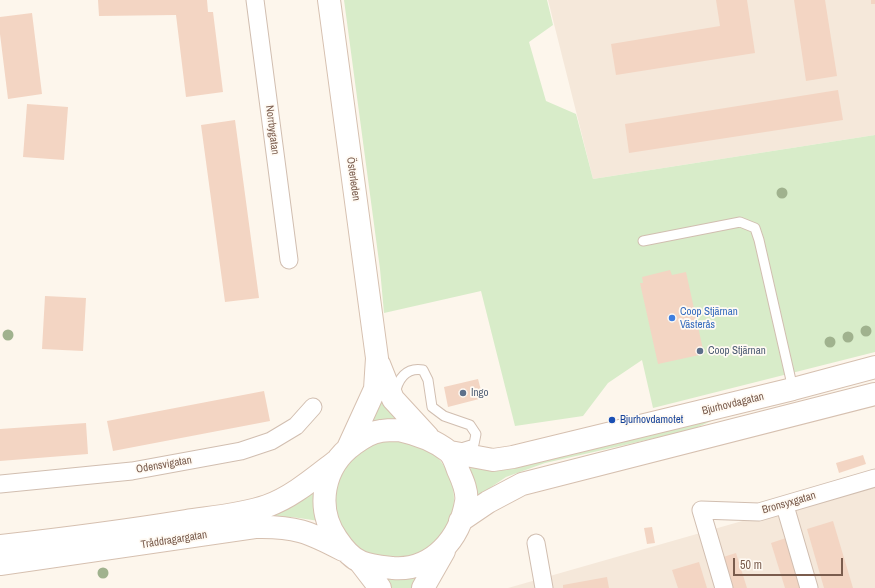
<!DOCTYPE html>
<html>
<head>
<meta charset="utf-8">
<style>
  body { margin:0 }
  #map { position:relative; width:875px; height:588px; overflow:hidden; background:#fdf6ec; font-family:"Archivo Narrow",sans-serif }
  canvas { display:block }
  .scale { position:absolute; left:733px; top:558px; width:110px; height:18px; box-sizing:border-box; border:2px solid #7a5c4d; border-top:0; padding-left:5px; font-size:12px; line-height:14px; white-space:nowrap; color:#7a5c4d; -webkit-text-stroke:3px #fffaf3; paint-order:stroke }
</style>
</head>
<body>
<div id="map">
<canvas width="875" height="588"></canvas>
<div class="scale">50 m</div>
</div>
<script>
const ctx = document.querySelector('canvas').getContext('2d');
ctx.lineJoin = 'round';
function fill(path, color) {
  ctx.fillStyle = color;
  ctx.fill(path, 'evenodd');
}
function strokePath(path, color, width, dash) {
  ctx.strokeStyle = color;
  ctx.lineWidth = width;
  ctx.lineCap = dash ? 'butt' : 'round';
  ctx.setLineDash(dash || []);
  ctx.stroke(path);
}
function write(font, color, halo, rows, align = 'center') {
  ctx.font = font + ' "Archivo Narrow",sans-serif';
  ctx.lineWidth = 3.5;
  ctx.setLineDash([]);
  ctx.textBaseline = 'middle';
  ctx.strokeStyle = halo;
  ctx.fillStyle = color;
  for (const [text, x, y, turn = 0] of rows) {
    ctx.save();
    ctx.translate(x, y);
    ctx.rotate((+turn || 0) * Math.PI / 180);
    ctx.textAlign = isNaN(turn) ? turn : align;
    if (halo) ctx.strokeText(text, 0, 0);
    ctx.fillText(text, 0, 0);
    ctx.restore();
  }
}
fill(new Path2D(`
  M548 0H875V135L593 179Z
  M875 483V588H508Z`), '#f5e8da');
fill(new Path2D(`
  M344 0H547L553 25 529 42 546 101 576 114 593 179 875 135V352L653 408 642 360 608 383 583 416 515 426 481 291 384 313 380 269Z
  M384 396 402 421 368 425Z
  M734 411 691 430 545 463 506 477 475 498 470 466Z
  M334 499a60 60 0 1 1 120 0a60 60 0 1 1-120 0Z
  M314 491 319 521 292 517 253 520Z
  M421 572 415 588H391L382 576Z`), '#d8ecc9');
fill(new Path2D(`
  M98 0H207L208 12H213L223 92 186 97 176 15 99 16Z
  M716 0H747L755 53 616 75 611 44 720 26Z
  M794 0H825L837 76 806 81Z
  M871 0H875V4H871Z
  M32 13 42 94 8 99 0 34V17Z
  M838 90 843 120 629 153 625 124Z
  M27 104 68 107 64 160 23 157Z
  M235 120 259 298 225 302 201 125Z
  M670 270 672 275 686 272 704 354 658 364 640 283H643L642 277Z
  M45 296 86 298 83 351 42 349Z
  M478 379 483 398 448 407 444 387Z
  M264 391 270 421 113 451 107 421Z
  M86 423 88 454 0 461V429Z
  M863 455 866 464 839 473 836 463Z
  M833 521 853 588H824L807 529Z
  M652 527 655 543 647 544 644 528Z
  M789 537 804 588H785L771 543Z
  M736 553 747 588H729L720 558Z
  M699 562 707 588H678L672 570Z
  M607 577 609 588H563V585Z`), '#f3d5c3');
const lane = new Path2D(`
  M643 241 740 222 755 228 759 240 793 389
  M395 394C398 379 406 367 423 370L428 380 432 407 444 416 470 425 476 434 474 444 461 448`);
const street = new Path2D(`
  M255 0 289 260
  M0 484 132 471 241 451 271 441 296 426 313 407
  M785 506 809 588
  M536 543 544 588
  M724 588 701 510 759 512 875 478`);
const secondary = new Path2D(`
  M329 0 377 358 375 389 348 448
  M379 364 393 399 428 437
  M399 430C417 434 434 440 448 451 453 455 456 464 458 470 462 479 468 491 466 502 460 538 433 571 393 568 384 567 370 566 361 562 351 558 343 548 337 539 315 508 323 466 354 444 362 438 371 432 381 431 387 430 393 430 399 430Z
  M450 452 493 460 513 457 793 389 875 367
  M460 521 488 502 522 484 875 394
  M0 546C62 539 124 531 186 521 213 517 241 515 267 506 292 497 314 478 335 462
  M360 562 380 588
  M0 564 255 527C295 526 309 532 343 550
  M423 588 444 551`);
strokePath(lane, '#d1beb0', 11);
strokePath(street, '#d1beb0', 19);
strokePath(secondary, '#d6c0b0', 24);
strokePath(lane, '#fff', 9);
strokePath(street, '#fff', 17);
strokePath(secondary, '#fff', 22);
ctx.fillStyle = '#a0b28e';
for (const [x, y] of [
  [782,193],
  [866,331],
  [8,335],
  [848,337],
  [830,342],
  [103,573]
]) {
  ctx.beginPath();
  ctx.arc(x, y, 5.5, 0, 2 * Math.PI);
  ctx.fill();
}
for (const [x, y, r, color] of [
  [672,318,4,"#3f7fe0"],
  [700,351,4,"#5c6f8a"],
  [463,393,4,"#5c6f8a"],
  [612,420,4,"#1a4fb4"]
]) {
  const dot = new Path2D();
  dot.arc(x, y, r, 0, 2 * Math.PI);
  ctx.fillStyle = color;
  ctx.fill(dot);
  strokePath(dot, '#fffaf3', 1.5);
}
write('11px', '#7a5c4d', '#fffaf3', [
  ["Norrbygatan",272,130,83],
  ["Österleden",353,179,82],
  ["Bjurhovdagatan",733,404,-14],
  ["Odensvigatan",164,465,-10],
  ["Bronsyxgatan",789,503,-16],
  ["Tråddragargatan",174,540,-9]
]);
write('11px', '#366cbe', '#fffaf3', [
  ["Coop Stjärnan",680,312],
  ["Västerås",680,325]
], 'left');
write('11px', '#4e5e75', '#fffaf3', [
  ["Coop Stjärnan",708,351],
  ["Ingo",471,393]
], 'left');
write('11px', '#164399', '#fffaf3', [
  ["Bjurhovdamotet",620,420]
], 'left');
</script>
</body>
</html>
